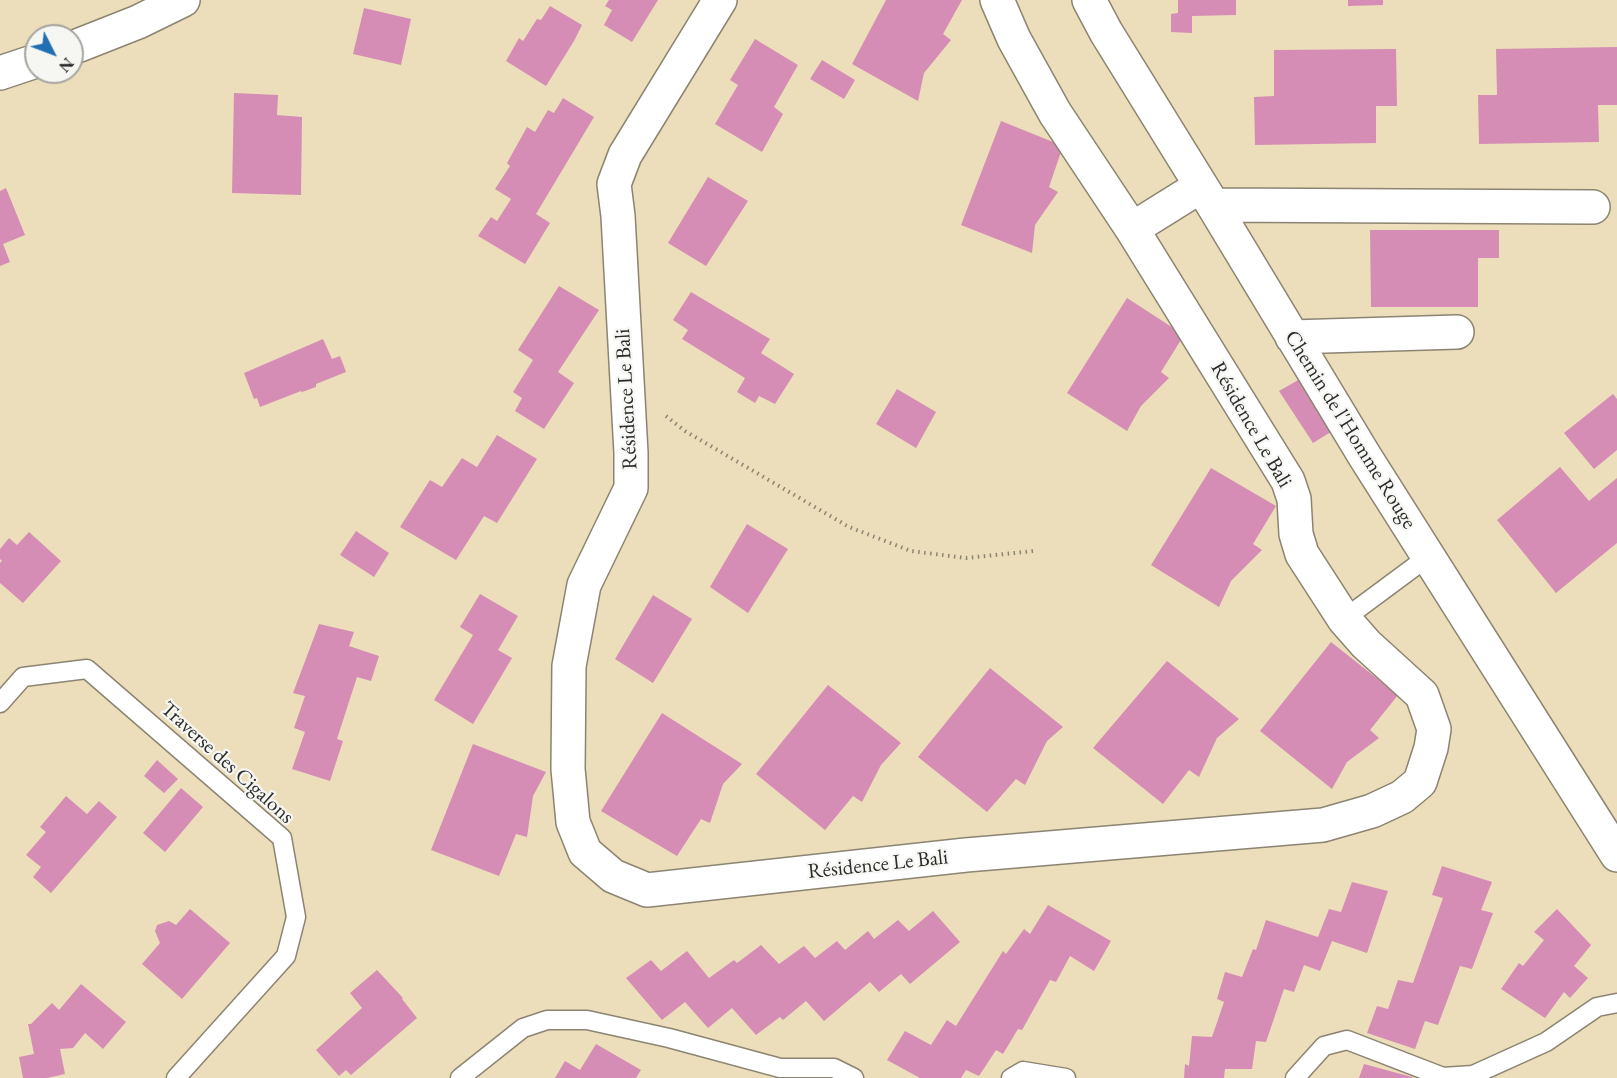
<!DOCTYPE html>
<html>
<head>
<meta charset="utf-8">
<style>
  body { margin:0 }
  #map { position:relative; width:1617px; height:1078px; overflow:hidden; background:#ecdeba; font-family:"EB Garamond",serif }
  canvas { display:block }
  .north { position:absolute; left:24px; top:24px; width:60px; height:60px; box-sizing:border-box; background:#f6f6f2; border:2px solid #a5a5a2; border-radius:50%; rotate:132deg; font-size:16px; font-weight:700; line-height:24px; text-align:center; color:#2b2b2b }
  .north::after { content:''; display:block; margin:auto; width:21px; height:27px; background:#1f6fb2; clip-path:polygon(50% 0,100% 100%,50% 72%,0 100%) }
</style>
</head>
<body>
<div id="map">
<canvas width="1617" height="1078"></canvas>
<div class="north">N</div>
</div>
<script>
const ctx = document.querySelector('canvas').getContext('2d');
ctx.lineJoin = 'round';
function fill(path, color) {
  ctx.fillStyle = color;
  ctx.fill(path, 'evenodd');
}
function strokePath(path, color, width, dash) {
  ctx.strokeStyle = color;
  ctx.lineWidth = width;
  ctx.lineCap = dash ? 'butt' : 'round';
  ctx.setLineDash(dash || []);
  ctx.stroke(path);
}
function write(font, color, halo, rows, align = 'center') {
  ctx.font = font + ' "EB Garamond",serif';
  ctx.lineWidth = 4.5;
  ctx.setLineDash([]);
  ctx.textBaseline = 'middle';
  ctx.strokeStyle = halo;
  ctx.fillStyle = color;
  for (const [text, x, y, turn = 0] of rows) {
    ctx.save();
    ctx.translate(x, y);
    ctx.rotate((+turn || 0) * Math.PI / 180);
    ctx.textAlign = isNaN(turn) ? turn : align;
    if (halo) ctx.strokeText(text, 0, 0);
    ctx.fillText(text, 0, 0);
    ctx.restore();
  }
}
fill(new Path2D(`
  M609 0H658L632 42 604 25 612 10 605 6Z
  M886 0H962L943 34 951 40 924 73 918 101 852 64Z
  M1178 0H1236V15L1192 16V33L1171 32V14L1178 13Z
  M1348 0H1383V5L1348 6Z
  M550 6 582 25 574 41 546 86 506 61 519 38 523 41 537 19 541 20Z
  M364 8 411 19 401 65 353 54Z
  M755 39 798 65 774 107 783 114 762 152 715 124 738 85 730 80Z
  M1617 47V105H1598L1599 142 1479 144 1478 95H1497L1496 49Z
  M1396 49 1397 106H1376V143L1255 145 1254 97 1274 96V50Z
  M822 60 855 80 844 99 810 79Z
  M234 93 278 95 277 115 302 117 301 195 232 193Z
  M563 98 594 117 536 214 550 223 525 264 478 236 491 217 497 221 511 199 495 189 510 166 507 163 527 127 535 132 548 110 554 113Z
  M1001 121 1063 146 1049 187 1058 192 1035 225 1032 253 961 225Z
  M708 177 748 201 706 266 668 243Z
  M6 188 25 235 3 244 10 262 0 266V191Z
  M1370 230H1499V258H1478V307H1371Z
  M559 286 599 310 558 372 574 383 544 429 515 411 522 398 513 392 533 360 518 350Z
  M691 292 770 339 761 353 794 374 775 404 759 396 755 403 737 392 745 378 682 339 688 330 673 320Z
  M1127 298 1184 335 1161 372 1169 378 1141 406 1127 431 1067 393Z
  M323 339 332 359 340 356 346 372 316 384V387L302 392 301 391 260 407 257 398 254 399 244 373Z
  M1300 379 1334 430 1313 443 1279 391Z
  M897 389 936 412 916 448 876 424Z
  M1613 394 1617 399V450L1594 469 1564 433Z
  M497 435 537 459 497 523 484 516 456 560 400 527 430 480 442 487 462 458 477 467Z
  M1560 467 1589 501 1617 478V543L1556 593 1497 520Z
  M1211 468 1276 506 1253 544 1262 550 1231 581 1219 607 1151 565Z
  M747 524 788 549 748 613 710 587Z
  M356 531 389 553 374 577 340 555Z
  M29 532 61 561 23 603 0 583V563L2 561 0 559V549L9 538 17 545Z
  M480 594 518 616 498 650 512 658 473 724 434 700 473 635 460 627Z
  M653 595 692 619 653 683 615 659Z
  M319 624 354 632 349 646 379 656 371 681 357 677 337 739 343 741 330 781 292 769 305 732 294 728 305 696 293 693Z
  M1331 642 1398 695 1370 730 1379 738 1347 762 1332 789 1260 731Z
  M1167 661 1239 719 1217 738 1199 777 1189 770 1163 804 1093 748Z
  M990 668 1063 727 1047 741 1025 785 1016 779 987 812 918 757Z
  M828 685 901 743 881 765 862 802 853 796 825 830 756 774Z
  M662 713 742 764 723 784 710 823 701 819 677 856 601 811Z
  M473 744 546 772 533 796 527 837 516 834 499 876 431 850Z
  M157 760 178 779 164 793 144 776Z
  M181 788 203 807 165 852 143 833Z
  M66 796 87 814 99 801 117 817 51 893 33 877 41 867 26 855 46 832 40 827Z
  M1442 866 1492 882 1481 910 1493 913 1472 969 1460 966 1438 1025 1425 1021 1415 1049 1367 1033 1377 1006 1388 1009 1398 980 1413 983 1443 898 1432 895Z
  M1352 882 1388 891 1367 953 1332 941 1320 971 1304 965 1294 992 1284 989 1266 1042 1256 1041 1252 1069H1225L1224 1078H1184L1185 1064 1189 1066 1192 1036 1212 1037 1224 1002 1217 999 1225 972 1242 977 1253 949 1256 950 1266 920 1318 937 1329 909 1341 912Z
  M1048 905 1111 941 1094 971 1070 956 1056 982 1050 980 1022 1030 1018 1029 1003 1054 996 1050 979 1076 966 1070 961 1078H920L887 1060 905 1031 931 1045 947 1020 956 1026 1003 951 1006 954 1024 929 1030 934Z
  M190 909 230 943 182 999 142 964 160 943 155 931 157 925 169 921 176 925Z
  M1557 909 1591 945 1574 966 1588 978 1570 998 1564 992 1545 1018 1501 989 1519 963 1523 966 1544 940 1534 932Z
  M933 911 960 942 910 984 901 974 879 992 870 982 824 1021 806 1001 783 1020 780 1017 756 1035 732 1008 708 1028 685 1002 662 1020 626 978 651 960 661 971 687 951 709 978 734 960 737 963 761 945 779 964 804 946 815 958 837 941 845 950 868 931 874 939 898 920 909 931Z
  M377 970 403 998 402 999 417 1018 351 1075 346 1070 339 1076 316 1050 362 1008 350 993Z
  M81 984 126 1022 103 1049 85 1033 73 1048 60 1049 65 1074 47 1078H23L19 1057 34 1054 28 1024H31L52 1003 59 1010Z
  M596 1044 641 1070 636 1078H555L565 1061 580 1070Z
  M1364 1064 1412 1077V1078H1359Z`), '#d58db5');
const service = new Path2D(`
  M1344 619 1429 556
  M0 703 23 677 87 669 282 838 296 917 286 956 176 1078
  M460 1078 523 1028 547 1020H587L669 1038 780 1068H834L854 1078
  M1011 1078 1023 1071 1066 1078
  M1295 1078 1324 1046 1347 1040 1443 1077 1473 1075 1546 1042 1597 1007 1617 1003`);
const minor = new Path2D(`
  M720 0 625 155 614 184 618 216 631 453V488L584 585 569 666 568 769 573 822 585 852 613 876 647 890 966 855 1323 825 1372 811 1402 797 1420 782 1431 748 1434 729 1422 695 1366 644 1344 619 1302 554 1296 534 1294 499 1288 481 1132 229 1055 113 1014 39 997 0
  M1089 0 1106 32 1213 205 1364 455 1617 855
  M1213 205 1593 207
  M1132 229 1201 186
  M1292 337 1457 332`);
const tertiary = new Path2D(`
  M72 48 138 22 183 0
  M0 73 36 61`);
strokePath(service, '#8c8472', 21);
strokePath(minor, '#8c8472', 36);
strokePath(tertiary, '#8c8472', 36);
strokePath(new Path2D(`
  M666 416 685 431 849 527 911 551 966 558 1034 551`), '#8c8472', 4, [1.5, 4.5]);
strokePath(service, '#fff', 18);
strokePath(minor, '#fff', 33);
strokePath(tertiary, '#fff', 33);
write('21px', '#2b2b2b', '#f6f6f2', [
  ["Résidence Le Bali",627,399,-93],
  ["Résidence Le Bali",1251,425,60],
  ["Chemin de l'Homme Rouge",1350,430,58],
  ["Traverse des Cigalons",227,763,42],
  ["Résidence Le Bali",878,865,-6]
]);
</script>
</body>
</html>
